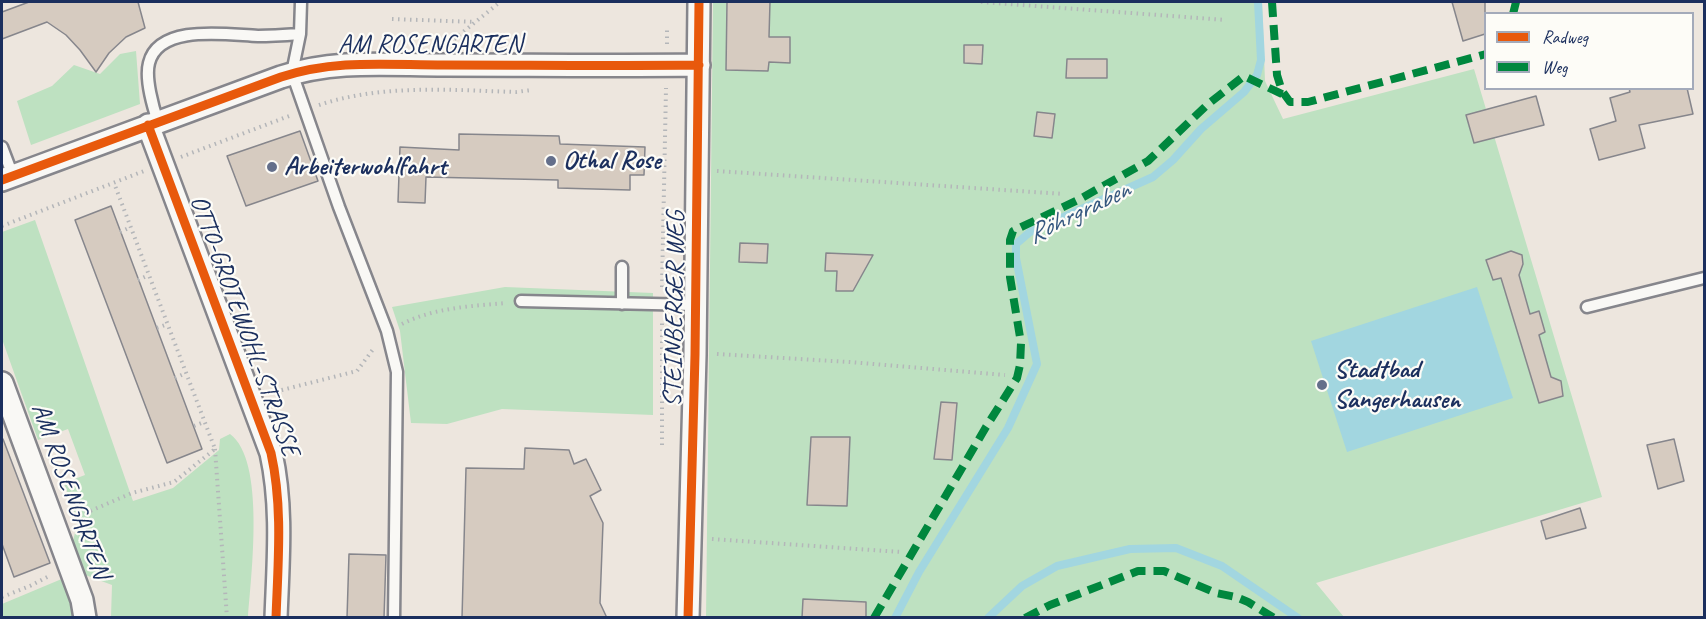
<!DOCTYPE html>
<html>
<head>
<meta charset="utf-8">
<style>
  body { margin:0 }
  #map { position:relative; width:1706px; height:619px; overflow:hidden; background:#ede6de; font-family:Caveat,sans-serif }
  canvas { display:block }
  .frame { position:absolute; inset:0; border:3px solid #1b2f5e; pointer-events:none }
  .legend { position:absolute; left:1484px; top:12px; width:210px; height:78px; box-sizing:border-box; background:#fdfcf7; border:2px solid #a3aaba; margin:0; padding:8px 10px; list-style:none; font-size:18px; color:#1b2f5e }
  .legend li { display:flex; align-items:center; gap:12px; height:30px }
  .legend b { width:30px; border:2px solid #a3aaba }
</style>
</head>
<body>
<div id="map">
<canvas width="1706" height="619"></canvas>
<div class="frame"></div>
<ul class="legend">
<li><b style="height:8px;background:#e8590c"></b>Radweg</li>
<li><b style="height:8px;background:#00873e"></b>Weg</li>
</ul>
</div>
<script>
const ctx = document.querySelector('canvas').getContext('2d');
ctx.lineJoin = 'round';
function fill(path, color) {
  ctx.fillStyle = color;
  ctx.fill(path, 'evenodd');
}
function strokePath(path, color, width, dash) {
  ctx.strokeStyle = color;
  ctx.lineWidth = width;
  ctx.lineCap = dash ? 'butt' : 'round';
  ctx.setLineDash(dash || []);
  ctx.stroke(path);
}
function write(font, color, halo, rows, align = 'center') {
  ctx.font = font + ' Caveat,sans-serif';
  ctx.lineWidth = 4.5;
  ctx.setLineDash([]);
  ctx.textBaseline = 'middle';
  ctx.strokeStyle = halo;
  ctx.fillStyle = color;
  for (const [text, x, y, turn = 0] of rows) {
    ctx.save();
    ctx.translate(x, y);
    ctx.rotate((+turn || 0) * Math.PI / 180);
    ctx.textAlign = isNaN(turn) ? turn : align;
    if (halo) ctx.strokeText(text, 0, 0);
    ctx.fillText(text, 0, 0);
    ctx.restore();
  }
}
fill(new Path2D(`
  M713 2H1262L1265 81 1283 119 1474 69 1602 497 1316 583 1344 617 706 618Z
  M136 51 140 104 31 145 17 101 52 86 74 65 100 74 120 54Z
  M35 220 133 501 173 488 219 450 220 439 230 434C266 460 251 576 248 617H111L112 585 80 573 71 548 78 522 64 483 85 475 68 429 38 440 2 339V232Z
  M505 287 653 293V415L502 409 447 424 411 423 400 331 392 307Z
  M64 578 74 607V617L2 618V604Z`), '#bee1c1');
fill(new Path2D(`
  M1477 287 1513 398 1347 452 1311 341Z`), '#a2d6e0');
strokePath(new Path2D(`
  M895 618 919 572 1008 428 1037 364 1016 258V244L1030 232 1153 177 1173 160 1201 129 1244 92 1257 75 1261 60 1258 2
  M988 618 1022 586 1057 566 1130 549 1176 548 1222 566 1298 618`), '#a2d6e0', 8);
const building = new Path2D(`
  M29 2H138L145 28 126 37 109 53 96 72 80 50 66 35 47 22 2 39V12Z
  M727 2H770L769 37H790V63L769 62 768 71 726 70Z
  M1452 2H1485V34L1463 41Z
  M964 45H983L982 64 964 63Z
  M1067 59H1107V78H1066Z
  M1629 88H1687L1693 114 1639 125 1645 148 1599 160 1590 129 1616 121 1610 98 1630 92Z
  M1536 96 1544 125 1474 143 1466 115Z
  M1037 112 1055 114 1052 138 1034 136Z
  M300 131 318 181 246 206 227 156Z
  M459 134 559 136 560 144 645 147 644 175H630V190L558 188V180L426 177 425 203 398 202 400 147 459 150Z
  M111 206 202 449 167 463 75 220Z
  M740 243 768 244 767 263 739 262Z
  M1511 251 1522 255 1523 264 1519 275 1530 314 1539 311 1545 332 1539 335 1551 377 1561 381 1563 396 1539 403 1501 278 1493 280 1486 260Z
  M826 253 873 255 853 291H836L837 271H825Z
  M941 402 957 403 952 460 934 459Z
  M811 437H850L847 506 807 505Z
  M3 439 50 563 14 577 2 544V440Z
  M1674 439 1684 481 1658 489 1647 445Z
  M525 448 569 450 574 464 586 459 601 490 590 496 603 523 600 603 607 618H462L466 468 524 469Z
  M1580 508 1586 528 1546 539 1541 521Z
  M349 554 386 555 384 618H347Z
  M803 599 866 602V618H802Z`);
fill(building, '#d6cbc0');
strokePath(building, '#86868c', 1.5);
const lane = new Path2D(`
  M301 2 300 34 292 73 339 207 387 331 397 372 394 618
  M158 122C153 107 145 78 149 63 159 23 229 35 258 36 272 36 286 35 300 34
  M2 147 13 176
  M521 301 696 305
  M622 304V267
  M1587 307 1704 278`);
const street = new Path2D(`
  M148 125 271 453C283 507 278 562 276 618
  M2 180 281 77C336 59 387 65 444 65 529 65 614 66 699 65
  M2 383 82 600 85 618
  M688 618 695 355 699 2`);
strokePath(lane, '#86868c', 15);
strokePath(street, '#86868c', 26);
strokePath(new Path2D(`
  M981 2 1226 20
  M392 19 476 22
  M452 44V41L500 2
  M667 44V30
  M319 105C382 84 451 90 516 92L532 90
  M181 157 289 116
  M717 171 1064 194
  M2 226 144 171
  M120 232 131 227
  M138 280 149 275
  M662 287 666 88
  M402 324C433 308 471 306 506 303
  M157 328 168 324
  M717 354 849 362 1005 375
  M175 378 186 373
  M270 393 357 371 374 348
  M194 426 204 422
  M662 445V319
  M215 449 227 618
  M74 518 132 493 174 482 215 449 114 183
  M712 539 901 552
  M2 597 30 586 51 575`), '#b4b6b9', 4, [1.5, 4.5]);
strokePath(lane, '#f9f8f5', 10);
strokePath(street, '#f9f8f5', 21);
strokePath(new Path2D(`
  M1272 2 1277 75 1282 91 1290 102H1308L1486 54
  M1513 14 1516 2
  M874 618 986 427 1017 378 1020 365 1021 343 1010 277V240L1013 231 1078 200 1148 161 1207 105 1244 76 1286 96
  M1025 618 1050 605 1138 571H1164L1216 593 1236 597 1248 602 1274 618`), '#00873e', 8, [15, 8]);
strokePath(new Path2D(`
  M148 125 271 453C283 507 278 562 276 618
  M2 180 281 77C336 59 387 65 444 65 529 65 614 66 699 65
  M688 618 695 355 699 2`), '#e8590c', 9);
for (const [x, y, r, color] of [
  [551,161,6,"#646f8b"],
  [272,167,6,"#646f8b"],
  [1322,385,6,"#646f8b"]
]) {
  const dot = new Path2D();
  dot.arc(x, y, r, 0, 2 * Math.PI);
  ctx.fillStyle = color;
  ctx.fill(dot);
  strokePath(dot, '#fdfcf7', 2);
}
write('26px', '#1b2f5e', '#fdfcf7', [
  ["AM ROSENGARTEN",430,45],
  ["STEINBERGER WEG",675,309,-89],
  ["OTTO-GROTEWOHL-STRASSE",244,326,70],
  ["AM ROSENGARTEN",70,491,70]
]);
write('bold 26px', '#1b2f5e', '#fdfcf7', [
  ["Othal Rose",563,161],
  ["Arbeiterwohlfahrt",284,167],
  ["Stadtbad",1334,370],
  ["Sangerhausen",1334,400]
], 'left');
write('italic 27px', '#35577f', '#fdfcf7', [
  ["Röhrgraben",1079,213,-26]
]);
</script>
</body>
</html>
